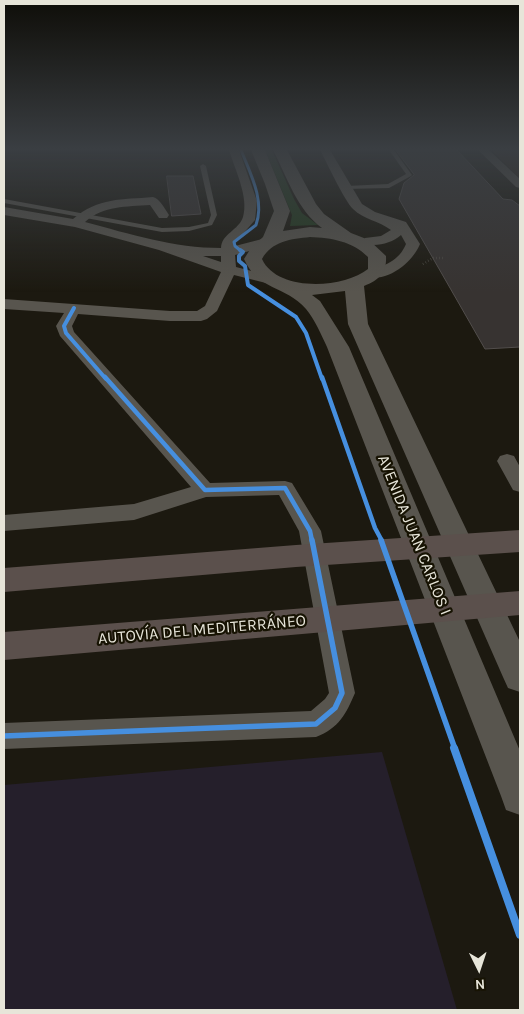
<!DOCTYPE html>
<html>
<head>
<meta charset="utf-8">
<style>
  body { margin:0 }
  #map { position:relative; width:524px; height:1014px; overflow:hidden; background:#1c1910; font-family:Karla,sans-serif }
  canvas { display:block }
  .frame { position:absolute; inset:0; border:5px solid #e7e5d9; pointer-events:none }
  .north { position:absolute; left:454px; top:944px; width:50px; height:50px; -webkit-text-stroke:4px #171303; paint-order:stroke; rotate:176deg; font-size:14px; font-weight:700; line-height:20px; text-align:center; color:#e7e5d9 }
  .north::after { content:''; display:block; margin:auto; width:18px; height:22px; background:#e7e5d9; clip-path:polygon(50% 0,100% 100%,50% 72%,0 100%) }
</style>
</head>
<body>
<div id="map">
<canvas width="524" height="1014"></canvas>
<div class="frame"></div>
<div class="north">N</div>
</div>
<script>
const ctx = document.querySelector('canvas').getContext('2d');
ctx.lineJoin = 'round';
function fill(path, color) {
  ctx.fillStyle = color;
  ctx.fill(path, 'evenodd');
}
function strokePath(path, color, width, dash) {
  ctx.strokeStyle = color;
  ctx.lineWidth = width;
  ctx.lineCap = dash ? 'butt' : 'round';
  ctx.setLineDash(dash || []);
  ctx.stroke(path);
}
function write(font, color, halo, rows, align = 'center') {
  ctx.font = font + ' Karla,sans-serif';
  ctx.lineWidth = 4.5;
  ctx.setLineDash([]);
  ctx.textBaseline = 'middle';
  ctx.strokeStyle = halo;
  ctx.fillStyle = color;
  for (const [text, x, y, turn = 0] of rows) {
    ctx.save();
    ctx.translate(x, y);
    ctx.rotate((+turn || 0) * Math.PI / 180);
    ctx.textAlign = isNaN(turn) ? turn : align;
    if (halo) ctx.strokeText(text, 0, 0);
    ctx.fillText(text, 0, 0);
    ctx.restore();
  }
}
fill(new Path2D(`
  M382 752 457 1010H4V785Z`), '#251f2b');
fill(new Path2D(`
  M491 150H520V179Z`), '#2c1f13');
fill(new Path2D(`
  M265 150H272L294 199 302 213 318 225 290 226 292 215Z`), '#233b1f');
const building = new Path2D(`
  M396 150H457L503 199 512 200 520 206V347L485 349 399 199 404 183 414 175Z
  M167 176H193L201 214 172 216Z`);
fill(building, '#373331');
strokePath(building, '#524e4c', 1);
strokePath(new Path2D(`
  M423 264 433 258H445`), '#595750', 2.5, [0.5, 2.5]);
fill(new Path2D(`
  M389 150H394L412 175 411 176 389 188 344 189V187L346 186 388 184 406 174Z
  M203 164 206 166 217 215 212 225 189 231 162 232 4 203V199L162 228 189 227 208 223 211 215 200 166Z`), '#58554e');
fill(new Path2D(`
  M229 150H239L257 201 255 220 235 243V246L266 238 273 242 271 245 235 255 236 267 279 278 281 281 279 284 274 285 234 275 217 311 207 319 201 321H170L78 314 72 326 74 332 210 483 285 481 292 483 321 531 355 693C346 714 339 728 316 737L4 749V723L311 711 325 699 329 693 299 531 279 495 206 497 134 520 4 531V515L134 504 191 487 60 336 56 326 64 313 4 309V299L170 311H197L205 306 221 272 159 250 75 227 4 215V207L73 219C99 197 121 200 153 197 160 199 165 209 169 215L167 218H159L150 205C126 207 104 205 85 222 130 234 174 248 221 248 221 234 239 230 243 217 249 197 235 170 229 150ZM203 256H221V262Z
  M320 150H330L362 204 375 212 406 222 420 244C413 262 388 282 368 277L366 274 368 271C384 266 399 261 406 244L401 235C392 243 377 247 365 244L363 241 365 238 381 236 391 230C379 221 363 219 353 209 344 200 327 163 320 150Z
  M478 150H489L520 179V188L516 187Z
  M507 454 514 456 520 467V492L513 490 497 461 500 456Z`), '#58554e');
fill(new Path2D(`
  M251 150H265L290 211 283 231 310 227 322 228C297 210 287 177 273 150H287L316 204 324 214 351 233 369 240 386 256C387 273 379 280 364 286L368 324 520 642V692L508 688 503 677 348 324 345 291 312 295 320 301 349 347 520 751V815L506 810 501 796 327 347C321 334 315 320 306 309 285 285 258 291 244 259L251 248 263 237 274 211 265 184ZM310 237C332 238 352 241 368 257V269C343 289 277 292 262 259 272 241 291 239 310 237Z`), '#58554e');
fill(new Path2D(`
  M520 530V552L296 567 4 592V568L296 545Z
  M520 591V615L4 660V632Z`), '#5b504c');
strokePath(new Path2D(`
  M241 150C250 173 265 200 256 225L234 242 235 246 241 251`), '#468fdf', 3);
strokePath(new Path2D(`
  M240 250 243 252 239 256V261L245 266 248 285 296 317 306 333 322 379
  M74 308 64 326 66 333 106 379`), '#468fdf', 4);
strokePath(new Path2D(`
  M105 377 205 490 285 488 310 531 312 541
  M322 377 375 528 382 541`), '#468fdf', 4.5);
strokePath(new Path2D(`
  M381 540 455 749
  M4 736 316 724 335 708 342 693 312 540`), '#468fdf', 5.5);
strokePath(new Path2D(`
  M454 748 520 935`), '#468fdf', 8);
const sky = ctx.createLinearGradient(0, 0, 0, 292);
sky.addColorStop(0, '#0f0e09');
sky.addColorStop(0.51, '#3a3e42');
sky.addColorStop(1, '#3a3e4200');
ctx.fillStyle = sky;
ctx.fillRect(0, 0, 524, 292);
write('16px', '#e7e5d9', '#171303', [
  ["AVENIDA JUAN CARLOS I",414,535,68],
  ["AUTOVÍA DEL MEDITERRÁNEO",202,630,-5]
]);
</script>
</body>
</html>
